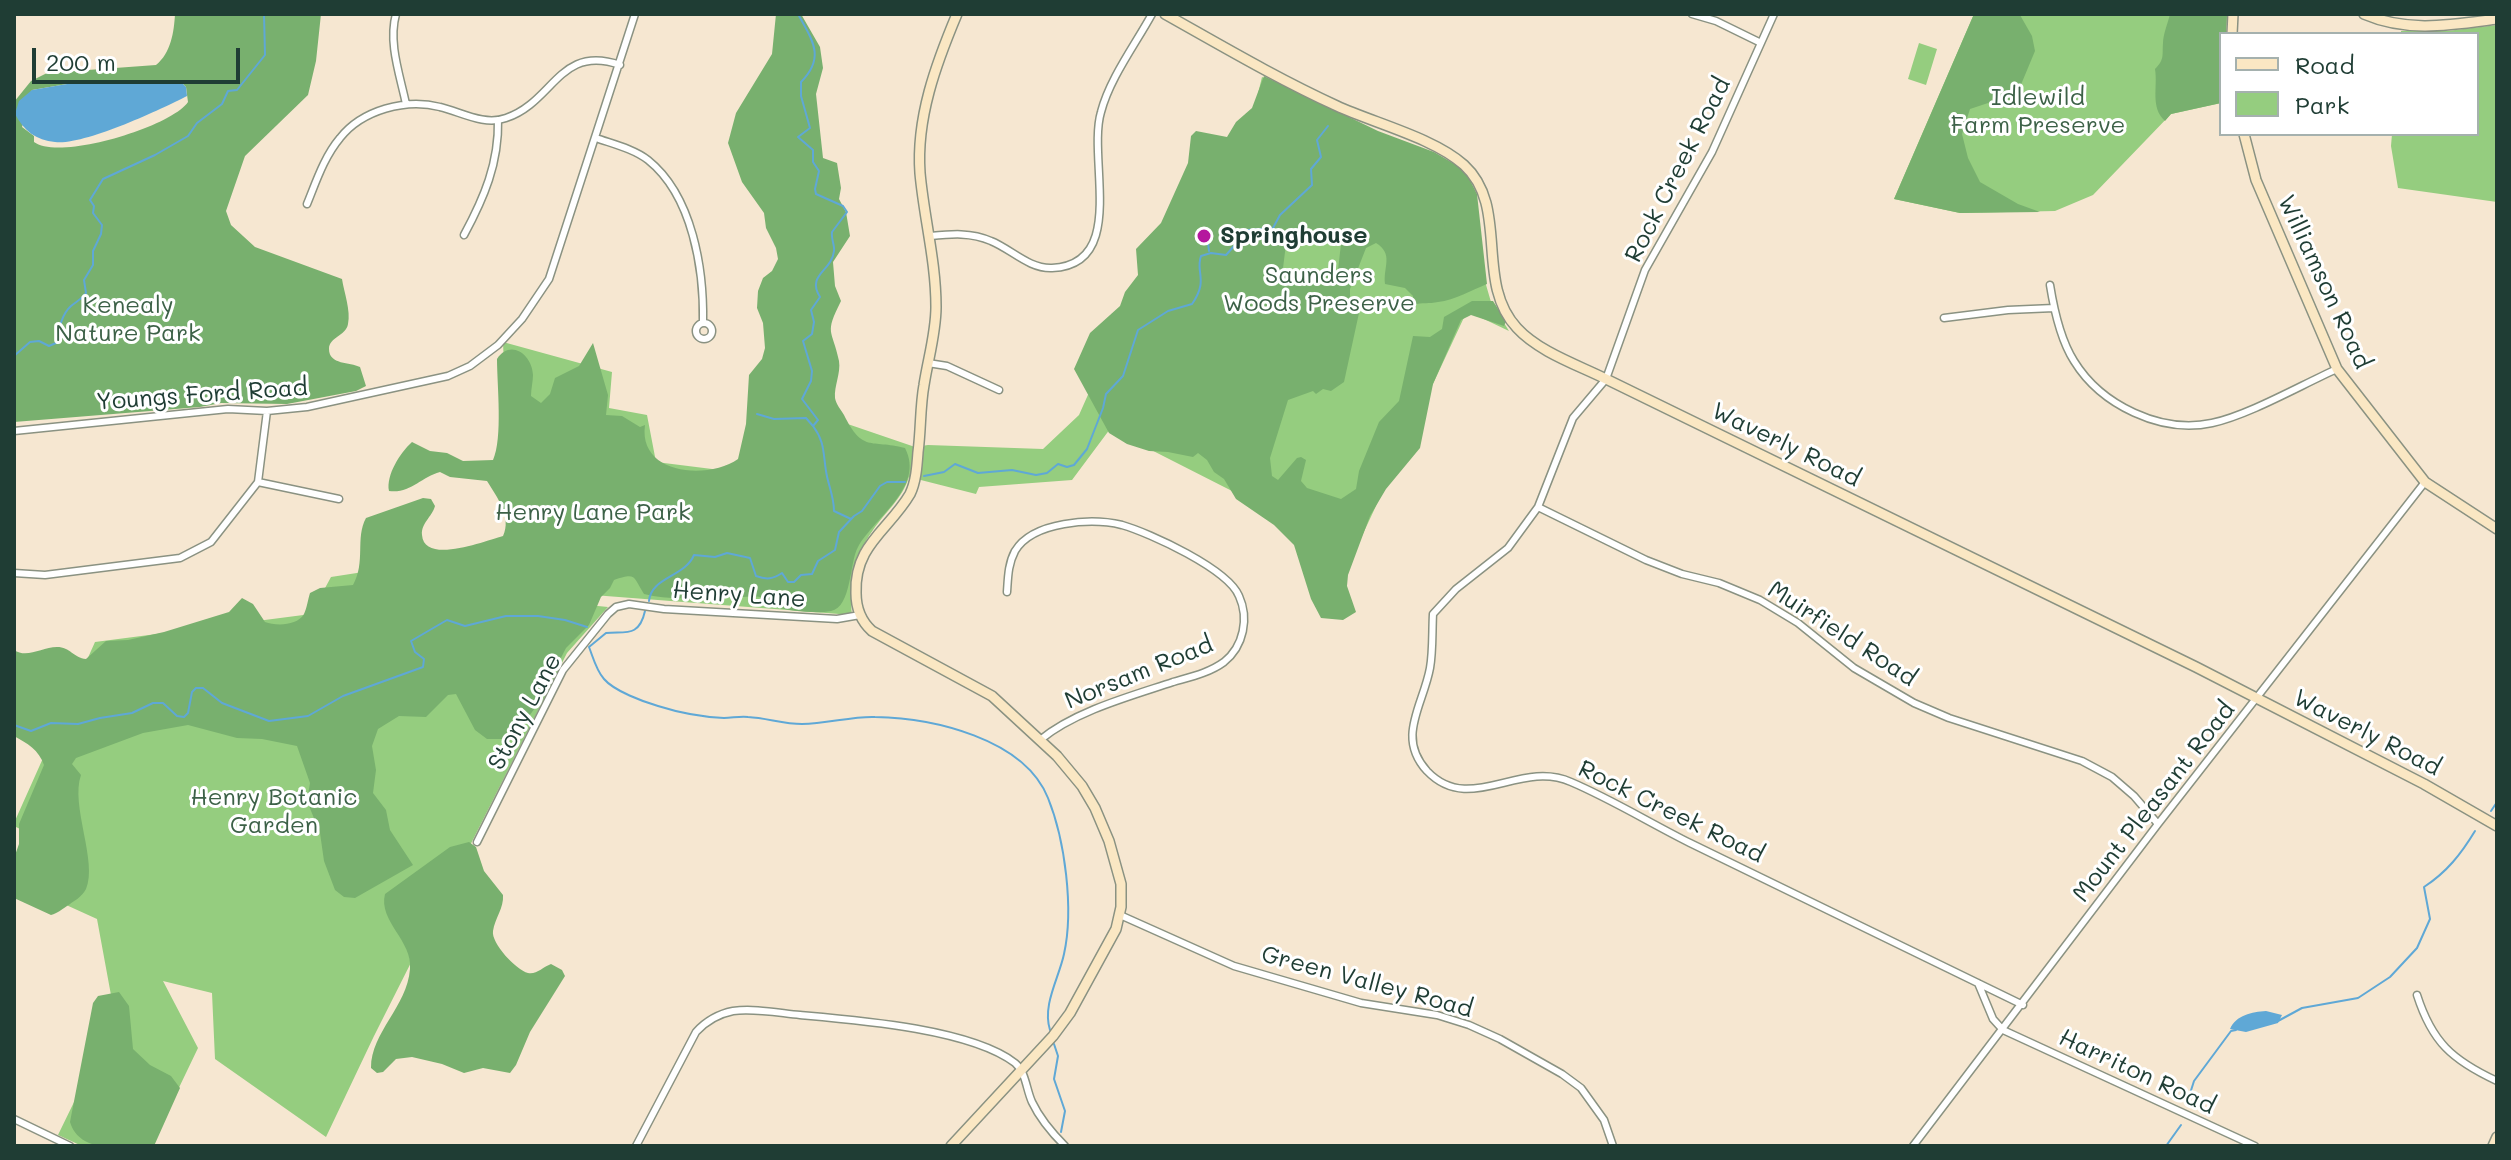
<!DOCTYPE html>
<html>
<head>
<meta charset="utf-8">
<style>
  body { margin:0 }
  #map { position:relative; width:2511px; height:1160px; overflow:hidden; background:#f6e7d1; font-family:Mali,sans-serif }
  canvas { display:block }
  .frame { position:absolute; inset:0; border:16px solid #1f3d34; pointer-events:none }
  .legend { position:absolute; left:2219px; top:32px; width:260px; height:104px; box-sizing:border-box; background:#fff; border:2px solid #a5b1ae; margin:0; padding:10px 14px; list-style:none; font-size:24px; color:#1f3d34 }
  .legend li { display:flex; align-items:center; gap:16px; height:40px }
  .legend b { width:40px; border:2px solid #a5b1ae }
  .scale { position:absolute; left:32px; top:48px; width:208px; height:36px; box-sizing:border-box; border:4px solid #1f3d34; border-top:0; padding-left:10px; font-size:24px; line-height:28px; white-space:nowrap; color:#1f3d34; -webkit-text-stroke:6px #fff; paint-order:stroke }
</style>
</head>
<body>
<div id="map">
<canvas width="2511" height="1160"></canvas>
<div class="frame"></div>
<ul class="legend">
<li><b style="height:10px;background:#fae7c3"></b>Road</li>
<li><b style="height:22px;background:#95cd7f"></b>Park</li>
</ul>
<div class="scale">200 m</div>
</div>
<script>
const ctx = document.querySelector('canvas').getContext('2d');
ctx.lineJoin = 'round';
function fill(path, color) {
  ctx.fillStyle = color;
  ctx.fill(path, 'evenodd');
}
function strokePath(path, color, width, dash) {
  ctx.strokeStyle = color;
  ctx.lineWidth = width;
  ctx.lineCap = dash ? 'butt' : 'round';
  ctx.setLineDash(dash || []);
  ctx.stroke(path);
}
function write(font, color, halo, rows, align = 'center') {
  ctx.font = font + ' Mali,sans-serif';
  ctx.lineWidth = 6;
  ctx.setLineDash([]);
  ctx.textBaseline = 'middle';
  ctx.strokeStyle = halo;
  ctx.fillStyle = color;
  for (const [text, x, y, turn = 0] of rows) {
    ctx.save();
    ctx.translate(x, y);
    ctx.rotate((+turn || 0) * Math.PI / 180);
    ctx.textAlign = isNaN(turn) ? turn : align;
    if (halo) ctx.strokeText(text, 0, 0);
    ctx.fillText(text, 0, 0);
    ctx.restore();
  }
}
fill(new Path2D(`
  M1974 14H2227L2226 34H2221V103L2171 114 2093 195 2055 211 1960 213 1894 199Z
  M2497 25V202L2398 188 2391 146 2392 134H2477V34H2401V31H2447Z
  M1919 43 1937 49 1926 85 1908 79Z
  M1262 77 1321 107 1484 278 1491 302 1509 331 1467 311 1354 553 1110 429 1072 480 979 487 976 494 909 477C902 499 886 511 873 530 856 553 849 587 852 615L580 594 508 466 503 342 612 372 609 408 647 415 656 462 720 470 752 461 792 405 915 447 928 445 1043 449 1079 415 1095 379 1253 114Z
  M434 561 578 604 608 607 567 653 374 1036 326 1137 215 1059 212 993 163 981 198 1048 151 1146H82L58 1135 110 1028 113 1006 97 919 64 904 83 860 14 826V823L95 642 311 614 331 577Z`), '#95cd7f');
fill(new Path2D(`
  M175 14H321L316 61 308 95 245 156 226 211 231 225 255 247 342 279C344 292 351 311 348 324 346 336 329 337 329 349 329 365 350 362 360 367L366 386 356 391 287 404 221 403 200 407 14 422V102L31 81 47 73 156 65C171 53 174 32 175 14ZM179 80 186 87 188 102C171 127 59 161 34 142V136L22 127 32 90 67 84Z
  M776 14H801L820 47 823 68 816 94 823 158 837 163 841 188 839 199 846 212 850 236 833 262 835 286 841 301C824 335 832 328 839 361 841 373 834 386 835 398 836 404 841 410 844 415 863 453 870 439 905 448 925 487 875 517 858 547 849 563 852 607 831 611 816 614 790 611 776 607 770 605 766 599 760 597 753 595 743 598 736 597 706 596 673 602 644 594 633 577 637 572 614 580L610 588 601 597 589 625 566 648 535 708 526 720 503 739H487L475 730 456 694 448 695 426 717 399 716 378 729 372 746 376 770 373 793 386 810 390 830 413 865 355 898 344 897 335 890 324 861 320 833 307 801 310 783 297 746 262 739 237 738 188 725 143 733 76 758 72 764 81 775C70 805 98 862 86 889 82 897 74 901 67 906 61 910 58 913 51 915L14 898V858L19 844V824L44 765C39 750 27 743 14 736V650C27 659 42 647 57 647 70 647 74 658 86 659L106 641 128 640 164 632 229 612 242 598 253 604 265 622C276 626 297 626 304 614 307 608 308 599 310 593L320 588 353 585C366 562 355 538 366 518L423 498 431 499 435 506C432 517 421 523 422 535 424 565 485 541 503 536 512 517 497 497 487 481L450 477 440 472C421 477 410 494 389 491 386 475 400 453 412 442L430 451 447 453 463 461 493 460C503 438 497 385 497 359 510 339 532 354 533 375 533 381 531 389 531 396L541 403 550 394 555 378 579 366 593 343 608 395 606 415 622 416 640 427 645 425C638 475 708 480 738 459L746 424 749 375 762 359 765 348 763 323 757 308 758 291 763 278 772 271 778 259 776 248 766 228 764 213 742 182 728 143 736 113 772 54Z
  M1974 14H2022L2020 15 2032 36 2035 51 2015 99 1991 102 1970 109 1962 134 1968 158 1980 182 2018 204 2040 212 1960 213 1894 199Z
  M2170 14H2227L2226 34H2221V103L2171 114 2165 121C2150 107 2158 88 2155 69 2165 59 2162 55 2163 43 2163 34 2168 23 2170 14Z
  M1264 76 1378 131 1434 152 1458 166 1469 178 1477 194 1487 284C1472 290 1455 300 1438 302 1429 304 1423 302 1413 305V296L1405 288 1385 284C1383 267 1394 254 1376 243L1366 248 1350 289V301L1359 313 1344 382 1331 391 1323 389 1316 394 1313 391 1288 400 1270 458 1272 476 1278 480 1297 458 1301 457 1306 460 1301 481 1307 488 1341 499 1356 489 1359 471 1379 422 1399 401 1413 336 1430 337 1442 329 1444 317 1472 301H1493L1506 321 1504 326 1471 315 1461 320 1433 384 1420 448 1386 489 1370 516 1348 575 1347 586 1356 612 1343 620 1321 618 1311 599 1294 545 1274 525 1236 499 1224 479 1214 472 1207 460 1198 453 1193 457 1168 452 1149 451 1127 444 1109 433 1074 369 1090 333 1120 306 1125 292 1138 275 1136 249 1161 223 1188 163 1191 136 1196 131 1227 137 1236 122 1252 108ZM1308 232 1337 239 1341 244 1338 270 1321 279 1283 268 1286 244 1299 234Z
  M469 842 476 847 484 871 503 895C504 908 495 918 493 931 491 943 516 970 528 973 536 975 543 967 551 964L562 970 565 976 530 1032 516 1065 510 1073 483 1068 464 1073 442 1064 412 1057 396 1059 383 1072 377 1073 371 1068C371 1032 407 1007 410 969 413 941 378 921 385 894L450 847Z
  M119 992 129 1006 133 1049 150 1065 171 1076 180 1088 154 1146C127 1146 80 1156 70 1122L93 1003 98 996Z`), '#78b06e');
fill(new Path2D(`
  M179 80 186 87 187 96C160 110 82 146 55 142 36 140 24 131 15 114L19 101 32 90 67 84Z
  M2266 1011 2282 1015 2278 1023 2246 1032 2230 1029C2236 1015 2252 1012 2266 1011Z`), '#5fa8d6');
strokePath(new Path2D(`
  M798 14C812 40 826 57 801 82V96L810 128 798 137 813 150V162L819 171 815 189 816 194 843 206 847 212 832 232C831 239 835 246 834 251 832 271 806 275 820 297L811 310 814 322 812 334 803 341 812 371 811 381 802 399 818 420 813 426C825 442 823 453 826 471 828 485 834 496 834 511L851 519
  M1203 239 1208 243 1209 251
  M14 356 30 342 39 341 49 346 56 343C59 330 61 315 71 306 77 301 81 300 86 293L84 280 93 265V251L101 234 102 225 93 213 94 206 90 200 103 179 155 155 188 136 197 123 222 104 228 91 237 90 265 55 264 14
  M757 414 774 419 806 418 813 426
  M924 476 944 472 955 464 978 473 1012 470 1036 475 1047 473 1058 464 1067 467 1074 465 1087 449 1103 408 1106 394 1123 376 1138 330 1168 311 1192 304C1209 280 1195 272 1201 256L1211 253 1226 255 1235 245V234L1248 230 1273 228 1280 215 1312 185 1311 169 1321 157 1317 140 1328 126
  M649 601C651 577 685 577 694 555L715 557 727 553 750 558 756 576C767 580 773 579 782 573L788 582H794L801 575 812 574 818 561 835 550 839 532 854 516 862 511 880 486 887 482H905
  M645 611C639 638 625 631 606 633L589 647C593 657 596 670 604 679 614 691 644 702 658 706 680 713 702 717 724 718 732 718 740 716 748 717 767 718 783 724 802 724 827 724 852 716 875 717 932 718 1024 738 1048 798 1065 840 1074 909 1064 954 1059 978 1042 1005 1050 1030
  M14 725 31 731 51 723 78 724 100 718 132 713 153 703H163L177 716 184 717 188 713 192 692 196 688H203L222 703 269 721 308 716 343 696 423 667 424 659 415 652 411 641 447 620 465 626 506 616H538L565 620 587 627
  M2491 811 2497 802
  M2278 1021 2302 1008 2358 998 2390 977 2417 948 2430 919 2424 887C2447 872 2461 854 2475 831
  M1054 1044 1058 1056 1054 1079 1065 1111 1061 1132
  M2187 1103 2194 1081 2231 1031 2236 1030
  M2166 1146 2181 1125`), '#5fa8d6', 2);
const street = new Path2D(`
  M396 14C388 43 400 75 406 104
  M1692 14 1716 21 1761 43
  M1774 14 1712 152 1645 270 1606 379 1573 418 1538 507 1508 548 1456 589 1433 614C1432 632 1433 651 1430 668 1423 706 1396 737 1427 771 1470 816 1519 759 1571 782 1611 799 1650 823 1690 843 1801 896 1912 950 2023 1005
  M596 138C613 144 634 149 648 160 693 196 704 270 703 323
  M307 204C316 182 324 157 340 138 362 110 406 98 440 107 461 112 484 126 506 118 554 102 559 44 620 65
  M464 235C484 198 499 163 498 120
  M930 236C951 234 971 232 991 241 1011 249 1029 269 1052 268 1128 265 1087 159 1101 112 1110 78 1135 45 1152 14
  M2050 285C2054 310 2060 339 2074 361 2101 405 2161 434 2212 423 2249 415 2301 385 2337 369
  M1944 318 2008 310 2054 308
  M696 331a8 8 0 1 1 16 0a8 8 0 1 1-16 0Z
  M928 363 947 366 999 390
  M14 431 228 409 267 411 307 407 448 376 470 366 498 345 522 319 549 279 635 14
  M258 482 339 499
  M1538 507 1646 560 1682 574 1719 583 1760 600 1798 623 1854 668 1914 703 1949 718 2082 761 2112 777 2134 796 2158 824
  M14 573 45 575 180 558 211 542 258 482 267 411
  M1007 592C1008 578 1008 564 1015 551 1033 521 1092 518 1122 525 1150 533 1228 569 1239 596 1249 618 1244 646 1224 662 1209 673 1190 677 1173 682 1131 696 1075 711 1040 740
  M477 842 563 670 608 614 616 607 629 604 664 609 837 619 860 615
  M1120 915 1234 966 1361 1003 1437 1015 1469 1025 1500 1039 1562 1074 1581 1088 1604 1120 1613 1146
  M1978 983 1993 1019 2003 1030 2255 1146
  M2417 995C2432 1042 2452 1060 2497 1081
  M14 1119 70 1146
  M636 1146 696 1032C706 1021 718 1014 733 1011 754 1008 779 1013 800 1015 857 1020 971 1029 1015 1063 1026 1072 1026 1089 1032 1102 1040 1119 1052 1133 1065 1146
  M1913 1146 2158 824 2425 482`);
const secondary = new Path2D(`
  M1165 14C1222 46 1278 79 1337 106 1374 123 1434 138 1464 165 1510 207 1474 282 1517 328 1539 352 1578 365 1606 379L2196 667 2424 784 2497 826
  M2364 14C2408 33 2451 25 2497 19
  M2232 34 2233 14
  M2244 134 2256 180 2337 369 2425 482 2497 529
  M951 1146 1053 1036 1070 1013 1116 929 1121 907V884L1109 841 1095 808 1082 786 1057 756 992 696 872 631C861 621 856 608 856 593 854 545 889 530 910 494 916 482 917 466 918 452 921 430 920 407 924 385 928 359 936 333 936 307 936 261 924 218 920 173 916 118 936 64 957 14
  M2493 1146 2497 1137`);
strokePath(street, '#8a9282', 9);
strokePath(secondary, '#8a9282', 12);
strokePath(street, '#fff', 6);
strokePath(secondary, '#fae7c3', 9);
for (const [x, y, r, color] of [
  [1204,236,8,"#b5179e"]
]) {
  const dot = new Path2D();
  dot.arc(x, y, r, 0, 2 * Math.PI);
  ctx.fillStyle = color;
  ctx.fill(dot);
  strokePath(dot, '#fff', 3);
}
write('24px', '#3c6147', '#fff', [
  ["Idlewild",2038,98],
  ["Farm Preserve",2038,126],
  ["Saunders",1319,276],
  ["Woods Preserve",1319,304],
  ["Kenealy",128,306],
  ["Nature Park",128,334],
  ["Henry Lane Park",593,513],
  ["Henry Botanic",274,798],
  ["Garden",274,826]
]);
write('24px', '#1f3d34', '#fff', [
  ["Rock Creek Road",1678,170,-63],
  ["Williamson Road",2324,282,65],
  ["Youngs Ford Road",202,395,-4],
  ["Waverly Road",1786,445,26],
  ["Henry Lane",739,595,4],
  ["Muirfield Road",1842,634,33],
  ["Norsam Road",1139,673,-22],
  ["Stony Lane",525,712,-62],
  ["Waverly Road",2367,733,27],
  ["Mount Pleasant Road",2154,802,-52],
  ["Rock Creek Road",1671,812,26],
  ["Green Valley Road",1367,982,15],
  ["Harriton Road",2137,1072,25]
]);
write('bold 24px', '#1f3d34', '#fff', [
  ["Springhouse",1220,236]
], 'left');
</script>
</body>
</html>
